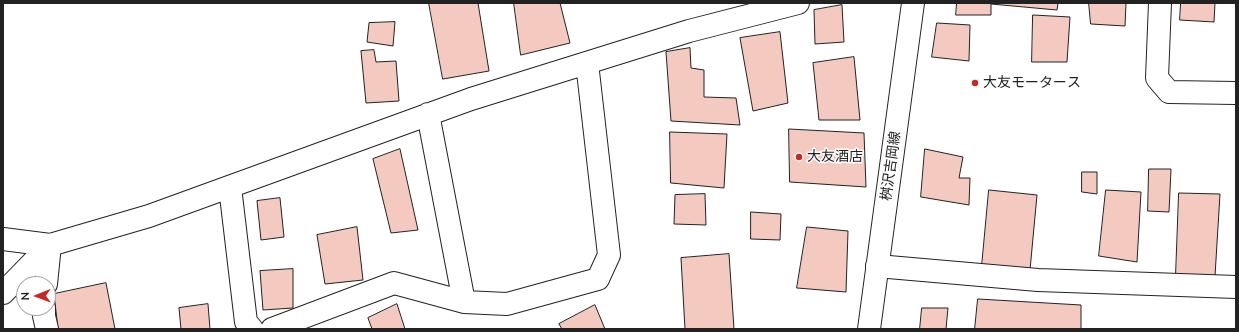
<!DOCTYPE html>
<html>
<head>
<meta charset="utf-8">
<style>
  body { margin:0 }
  #map { position:relative; width:1239px; height:332px; overflow:hidden; background:#fff; font-family:Mulish,sans-serif }
  canvas { display:block }
  .frame { position:absolute; inset:0; border:4px solid #222; pointer-events:none }
  .north { position:absolute; left:16px; top:276px; width:40px; height:40px; box-sizing:border-box; background:#fff; border:1px solid #a7a7a7; border-radius:50%; rotate:269deg; font-size:11px; font-weight:700; line-height:16px; text-align:center; color:#222 }
  .north::after { content:''; display:block; margin:auto; width:14px; height:18px; background:#c62828; clip-path:polygon(50% 0,100% 100%,50% 72%,0 100%) }
</style>
</head>
<body>
<div id="map">
<canvas width="1239" height="332"></canvas>
<div class="frame"></div>
<div class="north">N</div>
</div>
<script>
const ctx = document.querySelector('canvas').getContext('2d');
ctx.lineJoin = 'round';
function fill(path, color) {
  ctx.fillStyle = color;
  ctx.fill(path, 'evenodd');
}
function strokePath(path, color, width, dash) {
  ctx.strokeStyle = color;
  ctx.lineWidth = width;
  ctx.lineCap = dash ? 'butt' : 'round';
  ctx.setLineDash(dash || []);
  ctx.stroke(path);
}
function write(font, color, halo, rows, align = 'center') {
  ctx.font = font + ' Mulish,"Noto Sans JP",sans-serif';
  ctx.lineWidth = 3;
  ctx.setLineDash([]);
  ctx.textBaseline = 'middle';
  ctx.strokeStyle = halo;
  ctx.fillStyle = color;
  for (const [text, x, y, turn = 0] of rows) {
    ctx.save();
    ctx.translate(x, y);
    ctx.rotate((+turn || 0) * Math.PI / 180);
    ctx.textAlign = isNaN(turn) ? turn : align;
    if (halo) ctx.strokeText(text, 0, 0);
    ctx.fillText(text, 0, 0);
    ctx.restore();
  }
}
const building = new Path2D(`
  M429 3H478L489 71 443 79Z
  M514 3H560L570 43 521 55Z
  M957 3H1058L1057 10 991 4V15H956Z
  M1089 3H1126L1125 26 1091 24Z
  M1181 3H1215L1214 22 1180 20Z
  M842 5 844 42 815 44 814 10Z
  M1033 15 1070 17 1067 62H1032Z
  M395 22 393 46 367 42 369 23Z
  M937 23 970 25 969 61 932 57Z
  M780 32 788 103 753 111 740 38Z
  M690 48 691 68 704 70V97L736 98 740 125 671 121 666 52Z
  M374 50 376 62 396 61 399 101 366 103 361 51Z
  M854 57 860 120H819L813 63Z
  M789 129 864 133 866 187 790 182Z
  M670 132 727 134 724 188 671 183Z
  M400 149 418 230 391 233 373 159Z
  M925 149 963 157 959 178H970L969 205 921 197Z
  M1149 169H1171L1169 212 1148 211Z
  M1082 172H1097V194L1082 192Z
  M989 190 1037 195 1030 270 982 266Z
  M1106 190 1141 192 1137 262 1099 256Z
  M1179 193 1220 194 1215 276 1176 274Z
  M705 194 706 225 674 224 675 195Z
  M280 198 284 237 261 240 257 201Z
  M751 212 781 214 780 240 751 239Z
  M357 227 363 280 325 284 317 235Z
  M807 227 848 231 846 292 797 288Z
  M729 254 734 329H685L681 258Z
  M293 269V308L263 310 260 271Z
  M106 283 115 329H58L54 294Z
  M978 299 1081 305V329H975Z
  M208 304 210 329H181L179 308Z
  M397 304 405 329H372L368 318Z
  M595 305 605 329H562L559 324Z
  M922 308H948L946 329H920Z`);
fill(building, '#f3c9c0');
strokePath(building, '#222', 1);
const minor = new Path2D(`
  M1160 3 1157 78 1169 92 1236 93
  M428 114 464 302
  M230 187 246 322 252 329
  M3 239 50 245 149 216 471 99 689 31 798 3
  M877 266 1038 280 1236 287
  M46 284 50 245
  M3 293 50 245
  M44 308V316L47 329
  M272 329 394 283 464 302 507 304 598 279 609 255 587 63`);
const major = new Path2D(`
  M869 329 913 3`);
strokePath(minor, '#222', 24);
strokePath(major, '#222', 24);
strokePath(minor, '#fff', 22);
strokePath(major, '#fff', 22);
for (const [x, y, r, color] of [
  [975,83,4,"#c62828"],
  [799,157,4,"#c62828"]
]) {
  const dot = new Path2D();
  dot.arc(x, y, r, 0, 2 * Math.PI);
  ctx.fillStyle = color;
  ctx.fill(dot);
  strokePath(dot, '#fff', 1.5);
}
write('14px', '#222', '#fff', [
  ["大友モータース",983,83],
  ["大友酒店",807,157]
], 'left');
write('14px', '#222', '#fff', [
  ["桝沢吉岡線",891,166,-82]
]);
</script>
</body>
</html>
